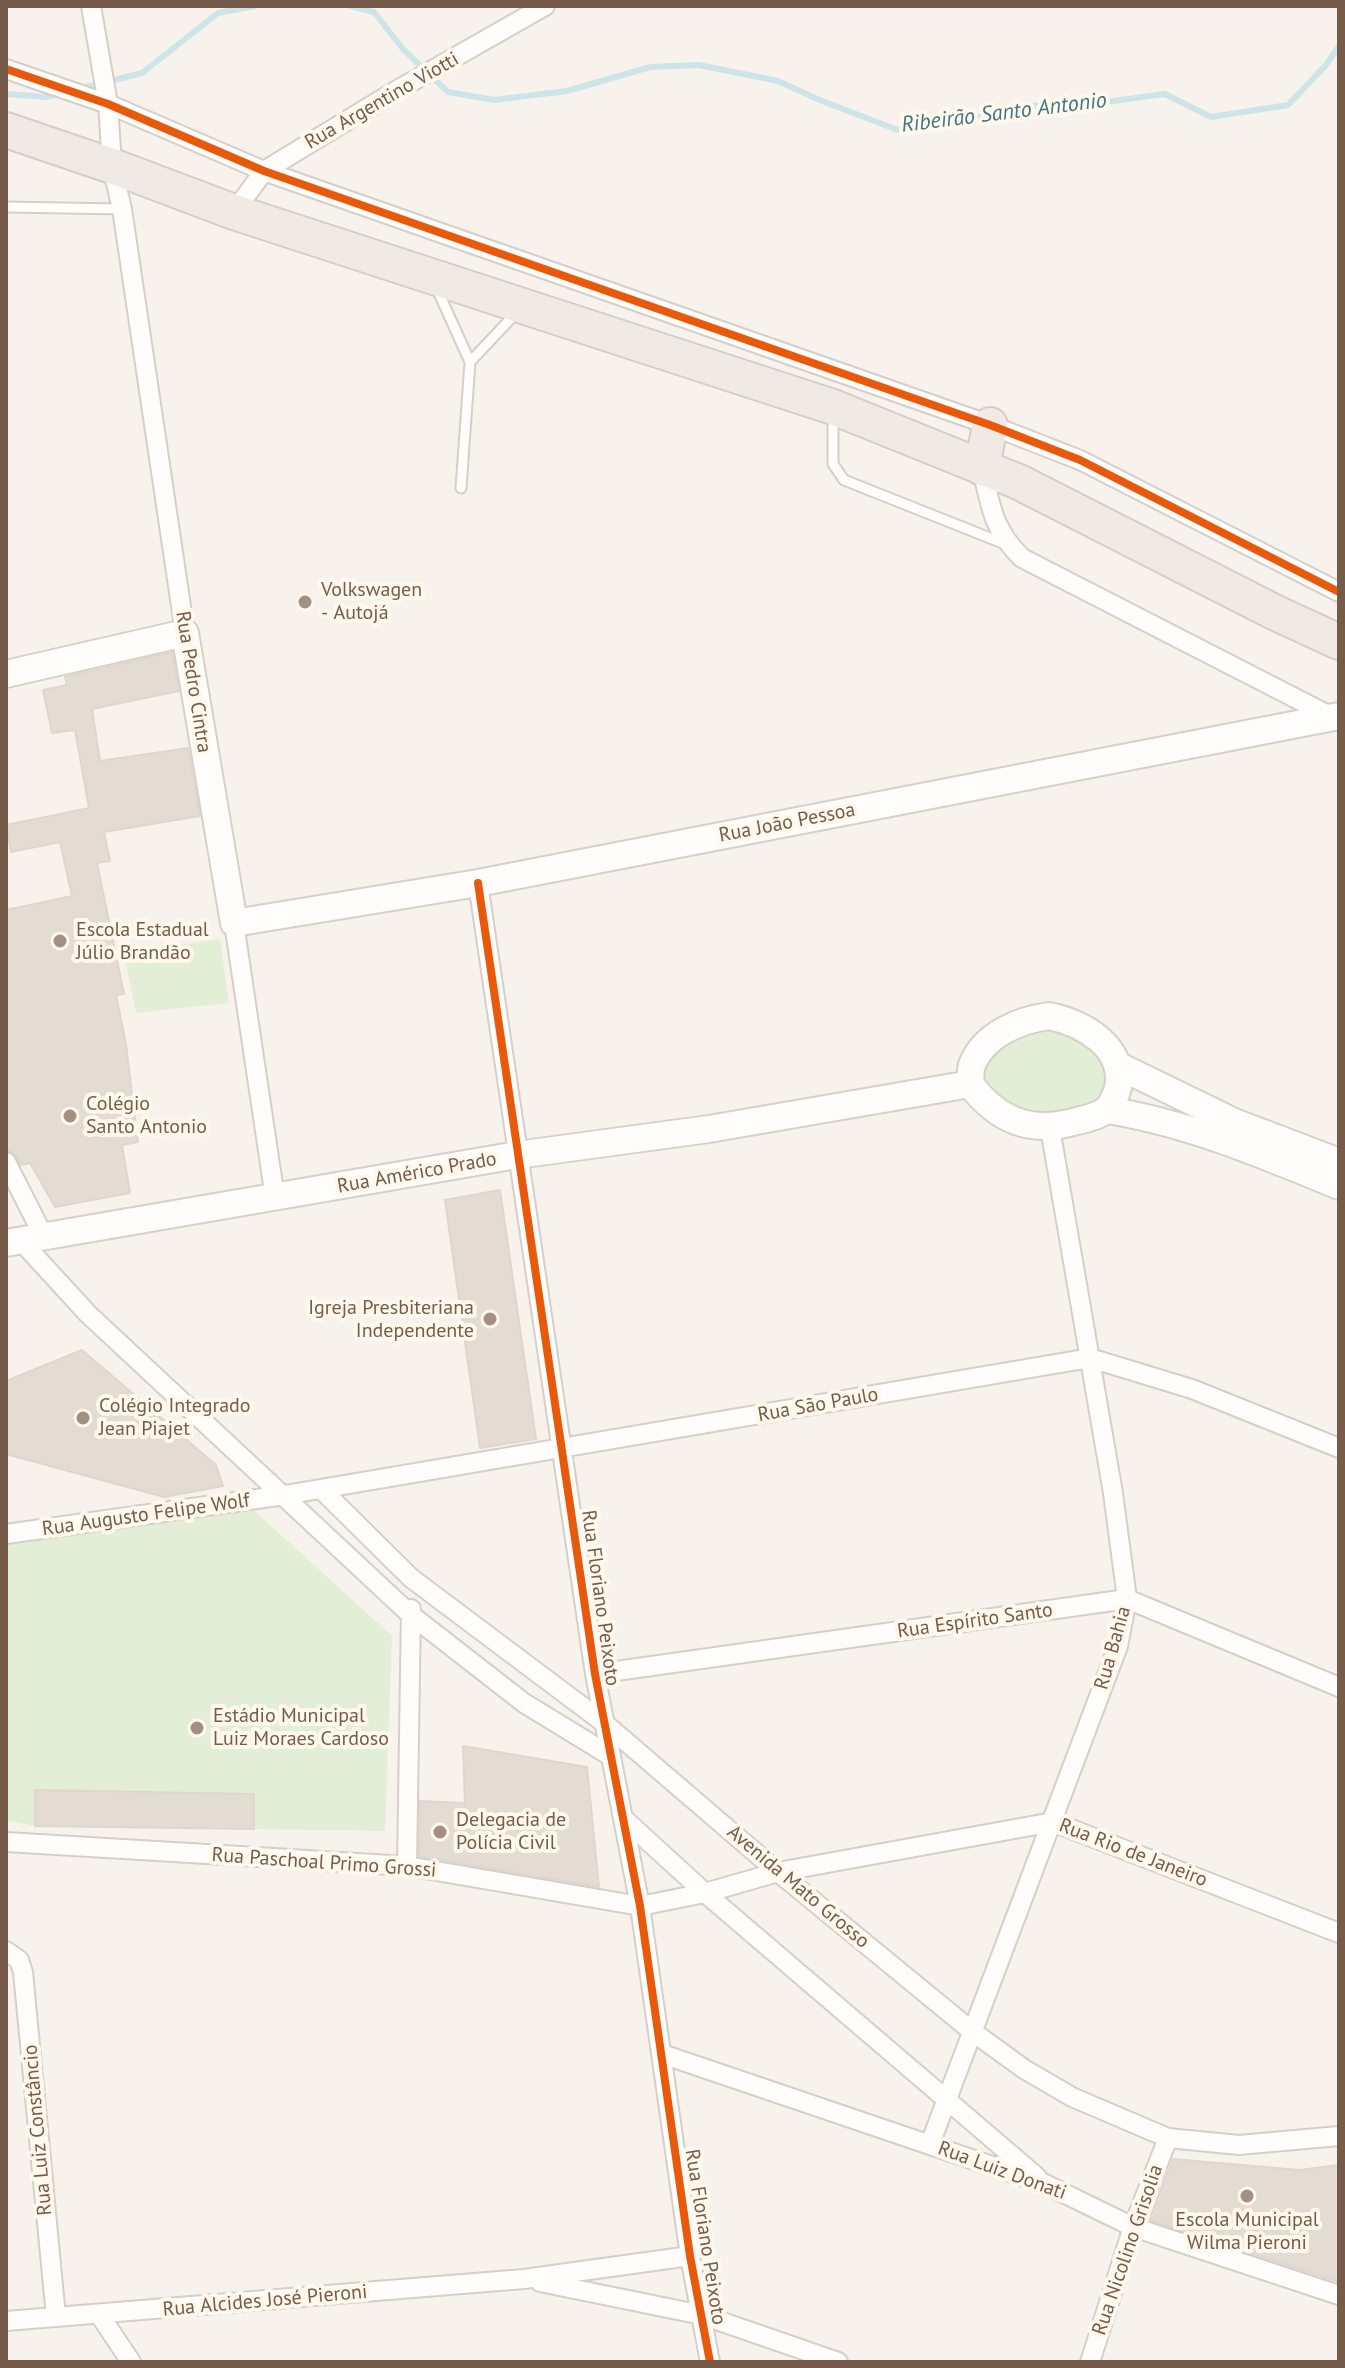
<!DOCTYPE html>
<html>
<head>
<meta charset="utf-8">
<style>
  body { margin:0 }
  #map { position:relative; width:1345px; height:2368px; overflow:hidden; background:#f7f3ec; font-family:"PT Sans",sans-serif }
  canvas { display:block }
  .frame { position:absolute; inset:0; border:8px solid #765b4b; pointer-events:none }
</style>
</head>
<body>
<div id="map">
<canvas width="1345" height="2368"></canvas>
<div class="frame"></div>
</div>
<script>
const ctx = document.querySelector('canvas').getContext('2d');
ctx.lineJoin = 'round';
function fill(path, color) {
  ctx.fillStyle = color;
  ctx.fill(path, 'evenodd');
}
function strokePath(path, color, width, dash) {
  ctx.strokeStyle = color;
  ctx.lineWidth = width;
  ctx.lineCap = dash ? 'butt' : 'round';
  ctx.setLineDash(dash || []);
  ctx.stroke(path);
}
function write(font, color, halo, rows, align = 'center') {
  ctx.font = font + ' "PT Sans",sans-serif';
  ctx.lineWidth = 8;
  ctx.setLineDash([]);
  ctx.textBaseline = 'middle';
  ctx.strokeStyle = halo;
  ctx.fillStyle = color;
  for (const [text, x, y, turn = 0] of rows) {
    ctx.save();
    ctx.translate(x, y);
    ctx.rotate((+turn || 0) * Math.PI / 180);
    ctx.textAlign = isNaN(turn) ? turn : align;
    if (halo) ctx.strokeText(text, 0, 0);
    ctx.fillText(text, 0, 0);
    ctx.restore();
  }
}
fill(new Path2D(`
  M220 939 229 1003 136 1013 124 954Z
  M1039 1024 1082 1033 1109 1072 1101 1096 1088 1105 1038 1116 1008 1108 993 1094 986 1080 984 1071 987 1060 998 1045Z
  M247 1504 392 1636 385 1831 35 1826 6 1820V1539Z`), '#e3eed7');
strokePath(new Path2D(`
  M350 6 374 12 403 49 448 92 494 100 567 91 650 67 699 65 778 81 822 101 898 130 958 122 1030 106 1091 104 1165 94 1211 117 1288 105 1326 65 1339 46
  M82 88 142 73 218 13 255 6
  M6 94 46 97 59 94`), '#cde5e8', 6);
const building = new Path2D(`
  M172 652 179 691 92 709 100 761 188 748 200 816 104 832 110 861 97 863 124 994 116 995 126 1044 138 1142 122 1145 130 1193 55 1207 30 1163 21 1165 13 1152 6 1150V910L72 896 60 842 11 852 6 825 89 808 75 730 52 733 43 690 67 685 65 677Z
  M500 1190 536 1439 480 1448 445 1200Z
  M82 1350 216 1465 223 1486 164 1497 6 1454V1381Z
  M463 1746 587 1767 599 1887 419 1856 420 1801 465 1803Z
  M35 1790 254 1794V1829L35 1826Z
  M1173 2159 1299 2170 1339 2165V2282L1149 2220Z`);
fill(building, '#e4dcd3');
strokePath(building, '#e0d6ce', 2);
const lane = new Path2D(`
  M6 207 122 209
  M437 289 470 362
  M833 416V464L844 480 1005 544
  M461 488 470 362 516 313`);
const street = new Path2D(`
  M91 6 108 104 112 166 122 209 185 633
  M6 69 108 104 264 171 990 425 1080 460 1339 592
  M234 212 264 171 399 89 545 6
  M982 468C990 505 993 530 1022 558L1332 717
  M478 883 595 1674 640 1906 690 2256 710 2362
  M234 923 275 1198
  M6 1162 44 1237
  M21 1241 88 1314 411 1615 524 1703 609 1755
  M321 1489 411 1578 603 1722 778 1872 973 2032 1024 2069 1072 2097 1168 2138 1239 2145 1339 2136
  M6 1534 285 1495 1090 1358 1192 1389 1339 1448
  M595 1674 1127 1599 1339 1687
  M624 1819 705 1893 1037 2177
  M6 1842 407 1866 640 1906 705 1893 778 1872 1053 1822 1339 1933
  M407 1866 411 1609
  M6 1951 19 1960 23 1972 56 2317
  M662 2054 1045 2184 1133 2227 1339 2295
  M930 2144 1118 1646 1127 1599 1113 1493 1050 1128
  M540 2282 702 2315 838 2362
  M99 2314 131 2362
  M6 2321 524 2279 690 2256
  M1090 2362 1133 2227 1168 2138`);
const secondary = new Path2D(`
  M6 674 185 633 234 923 478 883 1339 716
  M1049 1016C1083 1023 1126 1047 1118 1088 1116 1095 1111 1106 1106 1110 1100 1115 1086 1119 1077 1121 1032 1134 999 1122 970 1084 971 1078 970 1070 972 1065 984 1034 1020 1020 1049 1016Z
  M1117 1065 1234 1122 1339 1162
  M1107 1110C1188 1123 1264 1155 1339 1186
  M6 1243 517 1155 709 1129 970 1084`);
const highway = new Path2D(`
  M6 130 112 166 234 212 833 407 1019 482 1276 613 1339 642
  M982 468 990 425`);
strokePath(lane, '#d6cfc8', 13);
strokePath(street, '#d6cfc8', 22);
strokePath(secondary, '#d7d0c8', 30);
strokePath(highway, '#d6cdc6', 38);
strokePath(lane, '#fefdfc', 9);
strokePath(street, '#fefdfc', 18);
strokePath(secondary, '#fefdfc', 26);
strokePath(highway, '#f1e9e4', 34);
strokePath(new Path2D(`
  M6 69 108 104 264 171 990 425 1080 460 1339 592
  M478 883 595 1674 640 1906 690 2256 710 2362`), '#e8590c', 8);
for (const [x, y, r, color] of [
  [305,602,8,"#a39083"],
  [60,941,8,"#a39083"],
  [70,1116,8,"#a39083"],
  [490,1319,8,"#a39083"],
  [83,1418,8,"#a39083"],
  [197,1728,8,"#a39083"],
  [440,1832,8,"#a39083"],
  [1247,2196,8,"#a39083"]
]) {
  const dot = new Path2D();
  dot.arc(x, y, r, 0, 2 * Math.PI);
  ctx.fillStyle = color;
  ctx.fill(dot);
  strokePath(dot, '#fff8ed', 3);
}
write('20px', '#765b4b', '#fff8ed', [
  ["Rua Argentino Viotti",382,101,-30],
  ["Rua Pedro Cintra",193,682,81],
  ["Rua João Pessoa",787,823,-11],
  ["Rua Américo Prado",417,1173,-10],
  ["Rua São Paulo",818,1405,-10],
  ["Rua Augusto Felipe Wolf",146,1515,-8],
  ["Rua Floriano Peixoto",600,1598,82],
  ["Rua Espírito Santo",975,1621,-8],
  ["Rua Bahia",1113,1648,-74],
  ["Rua Rio de Janeiro",1133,1853,21],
  ["Rua Paschoal Primo Grossi",324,1863,4],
  ["Avenida Mato Grosso",798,1887,40],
  ["Rua Luiz Constâncio",38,2130,-95],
  ["Rua Luiz Donati",1002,2171,20],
  ["Rua Floriano Peixoto",705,2237,81],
  ["Rua Nicolino Grisolia",1128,2250,-71],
  ["Rua Alcides José Pieroni",265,2301,-5]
]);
write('20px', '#765b4b', '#fff8ed', [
  ["Volkswagen",321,590],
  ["- Autojá",321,613],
  ["Escola Estadual",76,930],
  ["Júlio Brandão",76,953],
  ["Colégio",86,1104],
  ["Santo Antonio",86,1127],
  ["Igreja Presbiteriana",474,1308,"right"],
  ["Independente",474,1331,"right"],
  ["Colégio Integrado",99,1406],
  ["Jean Piajet",99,1429],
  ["Estádio Municipal",213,1716],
  ["Luiz Moraes Cardoso",213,1739],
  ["Delegacia de",456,1820],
  ["Polícia Civil",456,1843],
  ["Escola Municipal",1247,2220,"center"],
  ["Wilma Pieroni",1247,2243,"center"]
], 'left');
write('italic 22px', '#417783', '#fff8ed', [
  ["Ribeirão Santo Antonio",1004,113,-7]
]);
</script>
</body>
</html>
